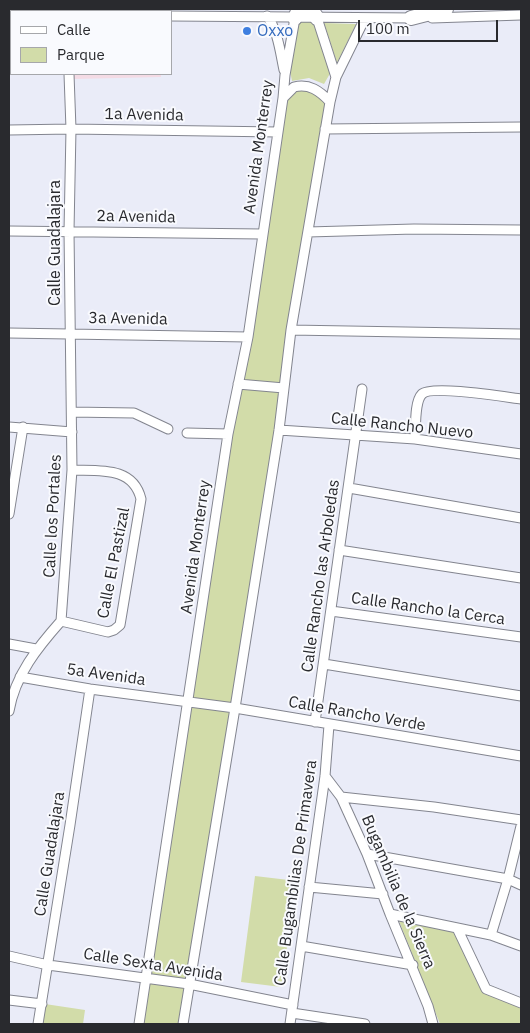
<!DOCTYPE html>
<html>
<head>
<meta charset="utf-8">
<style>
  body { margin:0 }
  #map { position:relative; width:530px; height:1033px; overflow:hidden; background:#eaecf8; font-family:"IBM Plex Sans",sans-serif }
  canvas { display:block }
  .frame { position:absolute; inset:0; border:10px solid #292a2e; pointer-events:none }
  .legend { position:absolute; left:10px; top:10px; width:162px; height:65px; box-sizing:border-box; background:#f9fafe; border:1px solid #a6a7ab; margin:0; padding:6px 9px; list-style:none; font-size:15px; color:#292a2e }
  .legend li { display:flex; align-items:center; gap:10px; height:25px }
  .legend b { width:25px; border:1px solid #a6a7ab }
  .scale { position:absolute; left:358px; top:20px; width:140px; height:22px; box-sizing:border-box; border:2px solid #292a2e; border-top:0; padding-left:6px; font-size:15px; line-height:18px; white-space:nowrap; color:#292a2e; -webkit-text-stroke:4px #f9fafe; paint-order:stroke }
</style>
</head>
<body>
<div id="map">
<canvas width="530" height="1033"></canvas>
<div class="frame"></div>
<ul class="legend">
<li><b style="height:6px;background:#fff"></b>Calle</li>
<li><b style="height:14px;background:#d2dca9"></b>Parque</li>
</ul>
<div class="scale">100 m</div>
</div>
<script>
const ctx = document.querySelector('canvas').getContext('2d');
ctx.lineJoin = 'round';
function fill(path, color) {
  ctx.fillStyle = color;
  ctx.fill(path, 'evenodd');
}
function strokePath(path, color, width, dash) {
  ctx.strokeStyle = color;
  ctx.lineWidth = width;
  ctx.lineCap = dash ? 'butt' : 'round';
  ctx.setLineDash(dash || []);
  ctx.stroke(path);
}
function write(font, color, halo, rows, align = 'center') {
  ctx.font = font + ' "IBM Plex Sans",sans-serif';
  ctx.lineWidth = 4;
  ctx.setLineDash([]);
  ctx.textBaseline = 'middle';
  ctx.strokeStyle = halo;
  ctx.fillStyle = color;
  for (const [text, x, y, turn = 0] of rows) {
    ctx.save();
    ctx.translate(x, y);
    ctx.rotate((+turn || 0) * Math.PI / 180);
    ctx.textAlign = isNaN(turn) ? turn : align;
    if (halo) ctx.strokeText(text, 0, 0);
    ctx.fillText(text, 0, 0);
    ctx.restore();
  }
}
fill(new Path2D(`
  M74 74H161V77L74 79Z`), '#f4dbe5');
fill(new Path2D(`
  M296 19 316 20 332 70 324 84 309 78 292 81 289 66Z
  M324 23 356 24 337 63Z
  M308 86 330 102 184 1024H138L283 98 290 89Z
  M255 876 297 881 281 987 241 982Z
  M399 921 455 930 484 992 521 1008V1024H440Z
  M45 1004 85 1010 83 1024H42Z`), '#d2dca9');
const minor = new Path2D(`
  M9 16H11
  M171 16 416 18
  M267 16C278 31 280 51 284 70
  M317 18 336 77
  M432 18 521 15
  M283 98 294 87C309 83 320 91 330 102
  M325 129 521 127
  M9 130 71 129 278 132
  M9 231 262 234
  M308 232 414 229 521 230
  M291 330 521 334
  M9 333 248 337
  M238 384 284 388
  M72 412 134 413 168 429
  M9 427 72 432
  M279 430 415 439 521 454
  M187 433 228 434
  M415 439C416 428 414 402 422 394 431 385 505 397 521 399
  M349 488 521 518
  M9 514 23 427
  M339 550 521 578
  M331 611 521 637
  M61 621 72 470 69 231 71 129 69 74
  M61 621 108 632 114 630 120 625 141 499C133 466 99 471 72 470
  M9 644 36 649
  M324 664 521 696
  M20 677 90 689 235 708 521 756
  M9 711C15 675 38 647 61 621
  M315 722 362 389
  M325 776 341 797 367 854 390 914 428 1006 433 1024
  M341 797 434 807 521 820
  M367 854 508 879 521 885
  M309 887 383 894
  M390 914 491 935 521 946
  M457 928 486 989 521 1003
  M491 935 508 879 521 826
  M301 946 413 965
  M9 956 48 965 189 984 293 1005
  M9 1000 42 1004
  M292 1013 365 1024
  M38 1024 70 825 90 689
  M139 1024 228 434 248 337 283 98 285 75 295 18
  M183 1024 235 708 279 430 291 330 330 102 336 77 365 18
  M290 1024 325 776 329 725`);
const secondary = new Path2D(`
  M311 9 317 18
  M295 18 299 9
  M411 18 446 9`);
strokePath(minor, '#83858f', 11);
strokePath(secondary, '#83858f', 16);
strokePath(minor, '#fff', 9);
strokePath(secondary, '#fff', 14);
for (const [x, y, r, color] of [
  [247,31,5,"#3f7fe0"]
]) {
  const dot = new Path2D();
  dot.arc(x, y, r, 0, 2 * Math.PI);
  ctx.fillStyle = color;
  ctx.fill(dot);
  strokePath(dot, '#f9fafe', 2);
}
write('16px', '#366cbe', '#f9fafe', [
  ["Oxxo",257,31]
], 'left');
write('16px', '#292a2e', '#f9fafe', [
  ["1a Avenida",144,115,1],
  ["Avenida Monterrey",259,147,-82],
  ["2a Avenida",136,217,1],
  ["Calle Guadalajara",55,243,-90],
  ["3a Avenida",128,319,1],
  ["Calle Rancho Nuevo",402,426,6],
  ["Calle los Portales",53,516,-87],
  ["Avenida Monterrey",196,547,-82],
  ["Calle El Pastizal",114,563,-79],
  ["Calle Rancho las Arboledas",321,576,-82],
  ["Calle Rancho la Cerca",428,609,8],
  ["5a Avenida",106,675,8],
  ["Calle Rancho Verde",357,714,10],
  ["Calle Guadalajara",50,854,-81],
  ["Calle Bugambilias De Primavera",296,873,-82],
  ["Bugambilia de la Sierra",398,892,67],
  ["Calle Sexta Avenida",153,965,9]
]);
</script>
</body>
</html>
